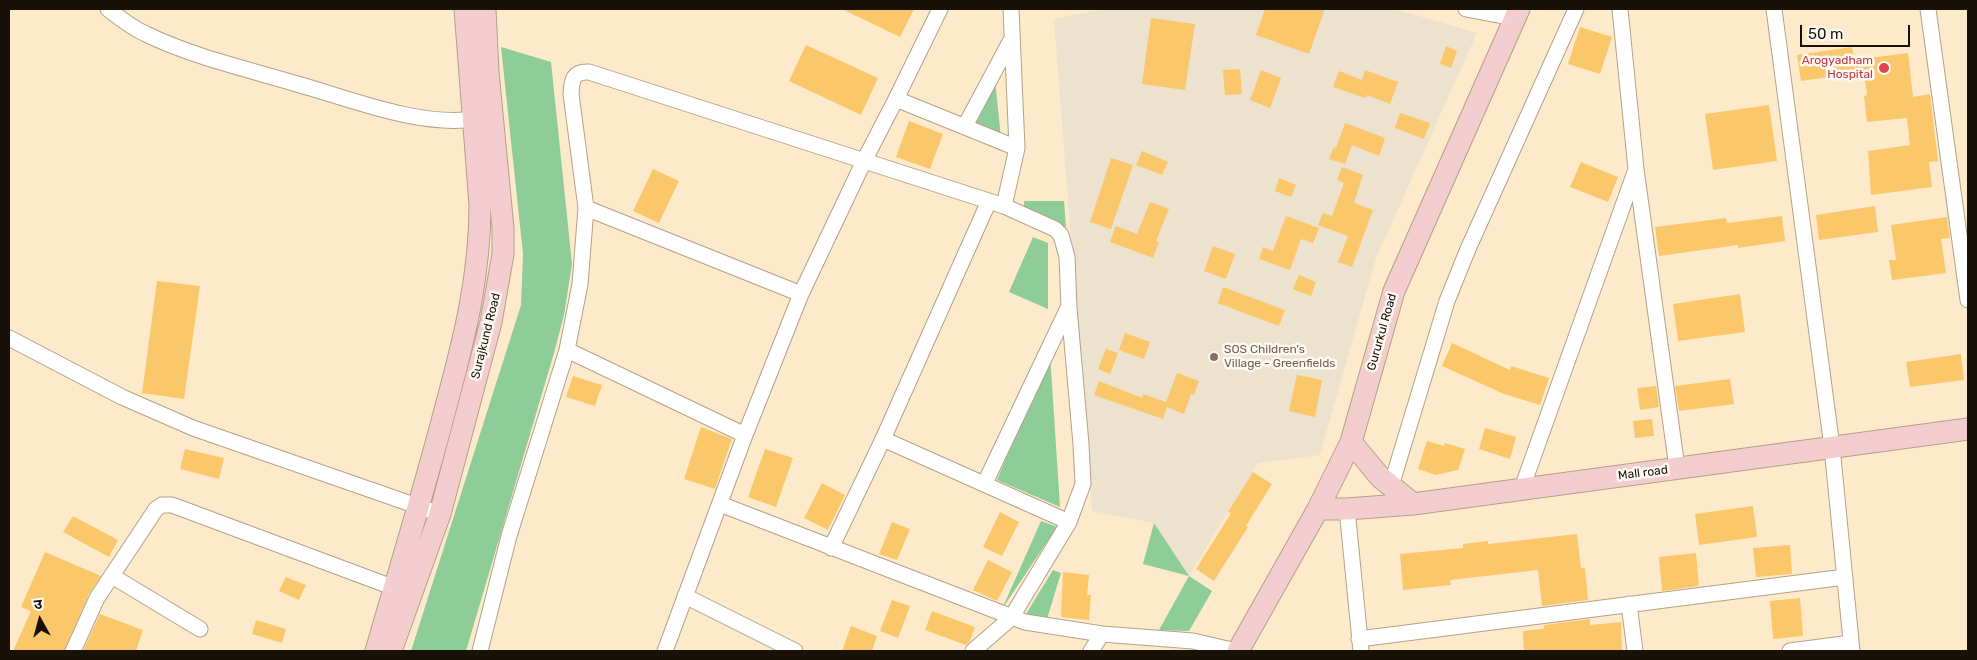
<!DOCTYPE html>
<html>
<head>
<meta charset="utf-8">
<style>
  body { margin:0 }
  #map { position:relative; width:1977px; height:660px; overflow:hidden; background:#fdeacb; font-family:Rubik,"Noto Sans Devanagari",sans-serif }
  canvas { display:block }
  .frame { position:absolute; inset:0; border:10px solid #171107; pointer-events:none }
  .north { position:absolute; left:15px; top:595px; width:50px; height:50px; -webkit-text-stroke:4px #fdf9f3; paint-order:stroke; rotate:353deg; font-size:14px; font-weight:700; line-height:20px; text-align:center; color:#171107 }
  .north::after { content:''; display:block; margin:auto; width:18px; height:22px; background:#171107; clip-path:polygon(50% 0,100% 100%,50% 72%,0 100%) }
  .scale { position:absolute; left:1800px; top:25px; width:110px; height:22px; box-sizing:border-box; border:2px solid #171107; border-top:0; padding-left:6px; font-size:15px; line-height:18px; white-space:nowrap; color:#171107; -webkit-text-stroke:4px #fdf9f3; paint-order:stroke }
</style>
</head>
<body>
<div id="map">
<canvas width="1977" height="660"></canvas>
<div class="frame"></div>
<div class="north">उ</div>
<div class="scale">50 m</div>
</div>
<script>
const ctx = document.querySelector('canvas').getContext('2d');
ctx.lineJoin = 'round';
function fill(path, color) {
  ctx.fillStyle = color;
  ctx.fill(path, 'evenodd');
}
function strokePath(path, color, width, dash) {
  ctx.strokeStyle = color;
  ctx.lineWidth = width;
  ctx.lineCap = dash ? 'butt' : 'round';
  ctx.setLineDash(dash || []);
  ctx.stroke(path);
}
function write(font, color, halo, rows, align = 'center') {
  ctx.font = font + ' Rubik,sans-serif';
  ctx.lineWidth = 5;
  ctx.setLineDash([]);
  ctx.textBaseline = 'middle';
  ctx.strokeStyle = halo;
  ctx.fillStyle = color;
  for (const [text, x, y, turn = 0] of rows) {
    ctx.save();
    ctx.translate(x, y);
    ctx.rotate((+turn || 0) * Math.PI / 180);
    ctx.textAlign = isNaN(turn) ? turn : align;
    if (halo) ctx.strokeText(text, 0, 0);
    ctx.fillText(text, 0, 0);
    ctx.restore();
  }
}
fill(new Path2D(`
  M1104 9H1394L1477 33 1376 258 1320 455 1258 463 1189 576 1154 523 1092 511 1054 19Z`), '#ece2cd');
fill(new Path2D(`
  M501 47 551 62 572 264 564 315 554 353 466 651H411L521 305 523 254Z
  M995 80 1001 138 970 127Z
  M1024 201H1064L1066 227 1024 210Z
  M1033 237 1048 243V309L1009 292Z
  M1050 354 1060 507 997 480Z
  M1041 521 1057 527 1002 609Z
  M1154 523 1189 576 1212 591 1189 631 1159 630 1189 576 1143 564Z
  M1053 570 1061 573 1047 619 1026 614Z`), '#8ecc98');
fill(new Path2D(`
  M842 9H914L900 37Z
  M1265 9H1325L1309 54 1256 35Z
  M1151 18 1195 24 1185 90 1142 84Z
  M1580 27 1612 37 1600 74 1568 64Z
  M806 45 878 78 861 115 789 81Z
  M1446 46 1457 51 1451 68 1440 64Z
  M1852 47 1854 60 1908 53 1913 97 1930 94 1938 161 1929 162 1932 187 1871 195 1868 151 1910 145 1907 118 1867 122 1864 96 1867 95 1864 72 1801 81 1797 55Z
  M1240 69 1242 94 1225 95 1223 70Z
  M1261 70 1281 78 1270 108 1250 100Z
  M1365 70 1398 82 1390 104 1367 95 1365 98 1333 87 1339 71 1362 80Z
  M1769 105 1777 161 1713 170 1705 114Z
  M1400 113 1430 123 1424 139 1395 128Z
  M909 121 943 134 930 169 896 157Z
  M1345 123 1385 138 1379 156 1352 145 1345 164 1329 159 1334 147 1336 148Z
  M1142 151 1168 162 1162 175 1136 165Z
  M1111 158 1133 165 1111 229 1090 222Z
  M1581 162 1618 177 1608 202 1570 187Z
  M1342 167 1363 175 1354 203 1373 210 1352 267 1338 262 1348 236 1318 225 1323 213 1332 216 1344 183 1337 180Z
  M653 169 679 181 659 223 633 211Z
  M1279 178 1296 185 1291 197 1275 191Z
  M1150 202 1169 209 1156 241 1159 242 1153 258 1110 242 1116 226 1137 234Z
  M1875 206 1878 232 1819 240 1816 215Z
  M1286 216 1319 228 1313 243 1301 239 1290 270 1259 259 1263 247 1273 251Z
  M1782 216 1785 241 1738 248V245L1659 256 1655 227 1726 218 1727 223Z
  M1947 217 1950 238 1941 239 1946 273 1892 280 1889 260H1896L1891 225Z
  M1213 246 1235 254 1226 279 1204 271Z
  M1299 275 1316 282 1311 296 1293 289Z
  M157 281 200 286 184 399 142 393Z
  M1223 287 1285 310 1279 326 1218 303Z
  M1740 294 1745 332 1678 341 1673 304Z
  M1125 333 1150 342 1144 359 1119 350Z
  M1452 343 1510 370 1511 366 1549 378 1540 405 1504 394 1442 366Z
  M1106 349 1118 353 1110 374 1098 369Z
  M1961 354 1964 380 1910 387 1906 362Z
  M1177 373 1199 381 1194 395 1191 394 1184 414 1167 407 1163 419 1094 395 1099 381 1142 398 1143 394 1166 402Z
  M1297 375 1322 380 1315 417 1289 411Z
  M573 376 602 385 595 406 566 397Z
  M1730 379 1734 404 1679 411 1675 386Z
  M1656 386 1659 407 1640 410 1637 388Z
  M1652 419 1654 436 1635 438 1633 421Z
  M701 427 732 439 715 489 684 479Z
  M1485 428 1516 437 1510 459 1479 449Z
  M1427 441 1444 446 1445 443 1465 449 1458 470 1436 475 1418 469Z
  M185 449 224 458 219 479 180 469Z
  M765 449 793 458 776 507 748 497Z
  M1253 472 1272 484 1246 526 1248 527 1214 581 1196 569 1231 513 1228 512Z
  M822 483 845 495 828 530 804 518Z
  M1753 506 1757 537 1699 545 1695 514Z
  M1000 512 1019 522 1002 556 983 547Z
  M73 516 118 540 109 557 63 532Z
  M892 522 910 529 897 560 879 554Z
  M1577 534 1581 568H1585L1588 600 1542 606 1538 570 1450 580 1451 585 1403 590 1400 554 1463 548V544L1488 541V544Z
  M1790 545 1792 574 1756 577 1753 548Z
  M45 552 101 576 89 594 64 651H13L31 611 21 607Z
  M1696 553 1699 586 1662 591 1659 557Z
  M988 560 1012 572 997 601 973 590Z
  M1063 572 1089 575 1087 595H1091L1089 620 1061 617Z
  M286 577 306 585 299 600 279 591Z
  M1800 598 1803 636 1773 639 1770 601Z
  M892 600 910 606 898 638 880 631Z
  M932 611 975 627 970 641 966 645 925 630Z
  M100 614 143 630 136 651H83Z
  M1590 619V625L1621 622 1622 651H1524L1523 631 1544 629V625Z
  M256 620 286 629 282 643 252 634Z
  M851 626 877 636 872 651H842Z`), '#fac76b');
const street = new Path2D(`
  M108 9C120 18 132 28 146 34 193 57 247 69 297 84 351 99 419 127 474 119
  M1466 9 1514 18
  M1620 9 1636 169 1677 468
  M1774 9 1832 447 1852 651
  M1928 9 1968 300
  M896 99 1017 148
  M965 126 1011 40
  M1004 206 1017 148 1011 9
  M586 208 801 294
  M9 338 122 397 193 428 440 514
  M567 350 745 435
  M883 439 1069 522
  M985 483 1068 308
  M1391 486 1447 301 1468 249 1576 9
  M1522 488 1635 172
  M720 504 1025 622 1102 634 1193 641 1236 651
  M1347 509 1361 651
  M831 548 883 439 989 201
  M112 576 200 629
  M685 596 795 651
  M1629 604 1635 651
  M1359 639 1845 577
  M73 651 97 598 156 509 162 505H172L403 591
  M480 651 509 536 567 350 580 284 586 208 571 94C572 81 572 71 589 72L1004 206 1055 229 1061 235 1067 257 1069 308 1081 444 1083 484 1069 522 1011 618 973 651
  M665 651 745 435 801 294 864 161 896 99 940 9
  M1091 651 1102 634
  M1790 651 1851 643`);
const secondary = new Path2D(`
  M1351 442 1380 477 1413 504
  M1318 509H1347L1413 504 1968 429
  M376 651C399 571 424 491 445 410 464 340 480 277 480 205L465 9
  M391 651 440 514 491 322 503 254V228L488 72 485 9
  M1238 651 1318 509 1351 442 1394 291 1519 9`);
strokePath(street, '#b3a285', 17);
strokePath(secondary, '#b3a285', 23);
strokePath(street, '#fff', 15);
strokePath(secondary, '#f4cdd1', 21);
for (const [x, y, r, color] of [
  [1884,68,6,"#e0444e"],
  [1214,357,5,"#8d6e63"]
]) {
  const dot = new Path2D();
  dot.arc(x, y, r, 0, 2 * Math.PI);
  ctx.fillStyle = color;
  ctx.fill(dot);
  strokePath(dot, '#fdf9f3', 2);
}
write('12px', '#be3a42', '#fdf9f3', [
  ["Arogyadham",1873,61],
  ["Hospital",1873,75]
], 'right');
write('12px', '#171107', '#fdf9f3', [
  ["Gururkul Road",1382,332,-74],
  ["Surajkund Road",486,336,-76],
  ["Mall road",1643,473,-7]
]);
write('12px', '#785e54', '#fdf9f3', [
  ["SOS Children's",1224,350],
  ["Village - Greenfields",1224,364]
], 'left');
</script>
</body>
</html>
